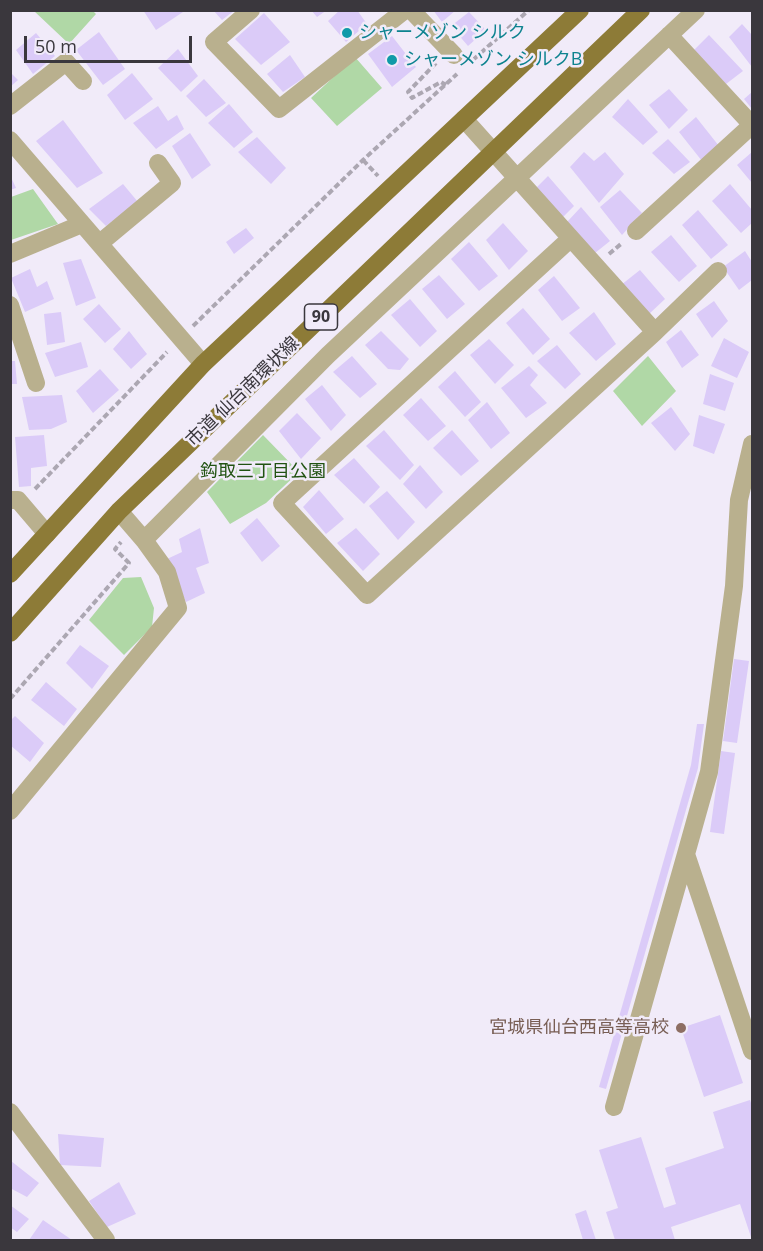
<!DOCTYPE html>
<html>
<head>
<meta charset="utf-8">
<style>
  body { margin:0 }
  #map { position:relative; width:763px; height:1251px; overflow:hidden; background:#f1ebf9; font-family:"Open Sans",sans-serif }
  canvas { display:block }
  .frame { position:absolute; inset:0; border:12px solid #3a373d; pointer-events:none }
  .scale { position:absolute; left:24px; top:36px; width:168px; height:27px; box-sizing:border-box; border:3px solid #3a373d; border-top:0; padding-left:8px; font-size:18px; line-height:21px; white-space:nowrap; color:#3a373d; -webkit-text-stroke:4px #f1ebf9; paint-order:stroke }
</style>
</head>
<body>
<div id="map">
<canvas width="763" height="1251"></canvas>
<div class="frame"></div>
<div class="scale">50 m</div>
</div>
<script>
const ctx = document.querySelector('canvas').getContext('2d');
ctx.lineJoin = 'round';
function fill(path, color) {
  ctx.fillStyle = color;
  ctx.fill(path, 'evenodd');
}
function strokePath(path, color, width, dash) {
  ctx.strokeStyle = color;
  ctx.lineWidth = width;
  ctx.lineCap = dash ? 'butt' : 'round';
  ctx.setLineDash(dash || []);
  ctx.stroke(path);
}
function write(font, color, halo, rows, align = 'center') {
  ctx.font = font + ' "Open Sans","Noto Sans JP",sans-serif';
  ctx.lineWidth = 5;
  ctx.setLineDash([]);
  ctx.textBaseline = 'middle';
  ctx.strokeStyle = halo;
  ctx.fillStyle = color;
  for (const [text, x, y, turn = 0] of rows) {
    ctx.save();
    ctx.translate(x, y);
    ctx.rotate((+turn || 0) * Math.PI / 180);
    ctx.textAlign = isNaN(turn) ? turn : align;
    if (halo) ctx.strokeText(text, 0, 0);
    ctx.fillText(text, 0, 0);
    ctx.restore();
  }
}
fill(new Path2D(`
  M34 11H93L96 14 69 44Z
  M355 57 382 88 337 126 311 98Z
  M33 189 58 224 11 240V197Z
  M648 356 676 391 642 426 613 391Z
  M263 435 299 472 266 503 230 524 207 492Z
  M141 577 154 608 152 627 124 655 89 620 123 578Z`), '#b0d8a6');
fill(new Path2D(`
  M143 10H186L156 30Z
  M213 10H235L222 20Z
  M311 10H327L317 17Z
  M340 10H357L367 24 346 42 328 21Z
  M433 10H456L442 22Z
  M469 12 486 30 468 46 451 26Z
  M264 13 290 42 261 65 235 39Z
  M742 24 752 35V67L729 37Z
  M99 32 125 69 103 85 76 50Z
  M36 33 55 56 33 74 16 50Z
  M709 35 743 71 726 84 694 50Z
  M392 36 416 67 392 87 368 54Z
  M178 49 198 76 181 92 158 68Z
  M290 55 305 77 283 92 267 74Z
  M10 72 18 80 10 87Z
  M132 73 153 99 125 120 107 95Z
  M204 79 226 103 206 117 186 96Z
  M669 89 688 110 669 129 649 105Z
  M752 92V109L744 99Z
  M628 99 658 132 643 145 612 117Z
  M229 104 253 132 234 148 208 123Z
  M158 106 168 121 177 115 184 129 156 149 133 123Z
  M696 117 719 146 702 161 679 132Z
  M63 120 103 173 77 188 36 141Z
  M190 133 211 165 192 179 172 146Z
  M257 137 286 168 271 184 238 152Z
  M668 139 690 162 674 174 652 153Z
  M584 152 594 161 605 152 624 174 599 203 570 167Z
  M752 152V183L737 165Z
  M10 175 16 188 10 190Z
  M548 176 574 206 561 219 534 190Z
  M123 184 138 202 106 226 89 209Z
  M730 184 752 210V223L741 233 712 201Z
  M620 190 642 213 622 235 600 207Z
  M581 207 610 241 595 253 567 222Z
  M698 210 728 245 711 259 682 225Z
  M503 223 528 251 509 270 486 240Z
  M246 228 254 238 234 254 226 242Z
  M671 235 697 266 679 282 651 252Z
  M469 242 498 276 479 291 451 259Z
  M745 251 752 262V280L739 290 723 267Z
  M81 259 96 298 76 306 63 263Z
  M30 269 37 287 47 281 54 299 25 312 11 278Z
  M640 270 665 299 648 315 621 285Z
  M439 275 465 304 447 319 422 289Z
  M554 276 580 308 562 321 538 290Z
  M410 299 437 331 420 347 391 315Z
  M714 301 728 321 712 338 696 314Z
  M99 304 121 329 105 343 83 319Z
  M523 308 550 339 533 355 506 323Z
  M61 312 65 342 47 345 44 314Z
  M594 312 616 344 596 361 569 333Z
  M681 330 699 355 682 368 666 342Z
  M129 331 147 354 131 369 113 349Z
  M381 331 409 359 400 370 388 369 365 345Z
  M724 338 749 352 737 378 711 366Z
  M489 339 514 365 495 384 470 355Z
  M81 342 88 367 55 377 45 353Z
  M557 345 581 374 565 389 537 361Z
  M352 356 377 384 360 398 333 372Z
  M10 361H15L17 384H10Z
  M529 366 538 375 530 385 547 403 526 418 501 388Z
  M100 369 119 390 93 413 76 391Z
  M455 371 481 402 465 417 438 387Z
  M710 374 734 383 725 411 703 404Z
  M322 385 346 415 331 431 305 399Z
  M62 395 67 422 51 429 29 430 22 397Z
  M421 398 446 426 428 441 403 415Z
  M487 402 510 433 491 449 468 420Z
  M671 407 690 434 675 451 651 423Z
  M297 413 321 438 301 459 279 431Z
  M699 415 725 424 714 454 693 446Z
  M384 430 414 465 400 480 366 446Z
  M452 430 479 461 461 476 433 448Z
  M44 435 47 466 31 468V486L19 487 15 437Z
  M354 458 380 487 364 504 334 475Z
  M420 465 443 492 426 509 403 484Z
  M319 490 344 519 326 534 303 507Z
  M387 491 415 522 398 540 369 506Z
  M257 518 280 546 262 562 240 533Z
  M200 528 209 563 196 568 205 593 186 602 167 559 182 552 179 539Z
  M356 528 380 554 363 571 337 543Z
  M80 645 109 666 92 689 66 663Z
  M734 659 749 661 737 743 723 741Z
  M46 682 77 709 64 726 31 700Z
  M15 716 44 743 30 762 10 745V721Z
  M697 724H704L698 768 606 1089 599 1087 691 765Z
  M721 751 735 753 724 834 710 832Z
  M720 1015 743 1083 704 1097 681 1028Z
  M750 1100 752 1106V1240L740 1204 671 1227 675 1240H615L606 1212 618 1208 599 1150 641 1137 664 1208 676 1204 665 1168 724 1148 713 1112Z
  M58 1134 104 1138 101 1167 60 1165Z
  M11 1161 39 1183 27 1197 10 1188Z
  M119 1182 136 1214 107 1227 89 1201Z
  M10 1205 29 1219 17 1232 10 1227Z
  M586 1210 596 1240H583L575 1214Z
  M43 1220 72 1240H29Z`), '#dbcbf8');
strokePath(new Path2D(`
  M474 59 529 10
  M436 63 408 92 412 98 441 82 446 85
  M363 160 378 176
  M609 254 621 244
  M193 326 363 160 457 74
  M35 489 167 352
  M10 699 129 563 115 549 121 542`), '#aca7b2', 4, [6, 3]);
strokePath(new Path2D(`
  M251 10 214 42 279 109 405 10
  M411 10 454 55
  M669 35 752 125
  M10 106 66 62 83 81
  M464 119 655 332 367 595 282 503 570 239
  M10 140 203 364
  M636 231 752 125
  M100 243 172 183 158 163
  M10 254 82 224
  M10 305 36 383
  M655 332 718 271
  M752 444 739 500 734 586 709 772 686 854 752 1051
  M10 500H18L47 534
  M144 540 328 355 696 10
  M10 811 178 608 167 572 144 540 119 511
  M614 1107 686 854
  M10 1112 106 1240`), '#b9b08e', 18);
strokePath(new Path2D(`
  M10 574 203 364 580 10
  M10 633 119 511 641 10`), '#8d7b37', 18);
for (const [x, y, r, color] of [
  [347,33,6,"#0f9aa8"],
  [392,60,6,"#0f9aa8"],
  [681,1028,6,"#8d6e63"]
]) {
  const dot = new Path2D();
  dot.arc(x, y, r, 0, 2 * Math.PI);
  ctx.fillStyle = color;
  ctx.fill(dot);
  strokePath(dot, '#f1ebf9', 2);
}
for (const [x, y, w] of [
  [321,317,33]
]) {
  const box = new Path2D();
  box.roundRect(x - w / 2, y - 13, w, 26, 4.5);
  ctx.fillStyle = '#f1ebf9';
  ctx.fill(box);
  strokePath(box, '#3a373d', 1.5);
}
write('bold 16px', '#3a373d', null, [
  ["90",321,317]
]);
write('18px', '#0d838f', '#f1ebf9', [
  ["シャーメゾン シルク",359,33],
  ["シャーメゾン シルクB",404,60]
], 'left');
write('18px', '#3a373d', '#f1ebf9', [
  ["市道 仙台南環状線",243,392,-44]
]);
write('18px', '#215312', '#f1ebf9', [
  ["鈎取三丁目公園",263,472]
]);
write('18px', '#785e54', '#f1ebf9', [
  ["宮城県仙台西高等高校",669,1028]
], 'right');
</script>
</body>
</html>
